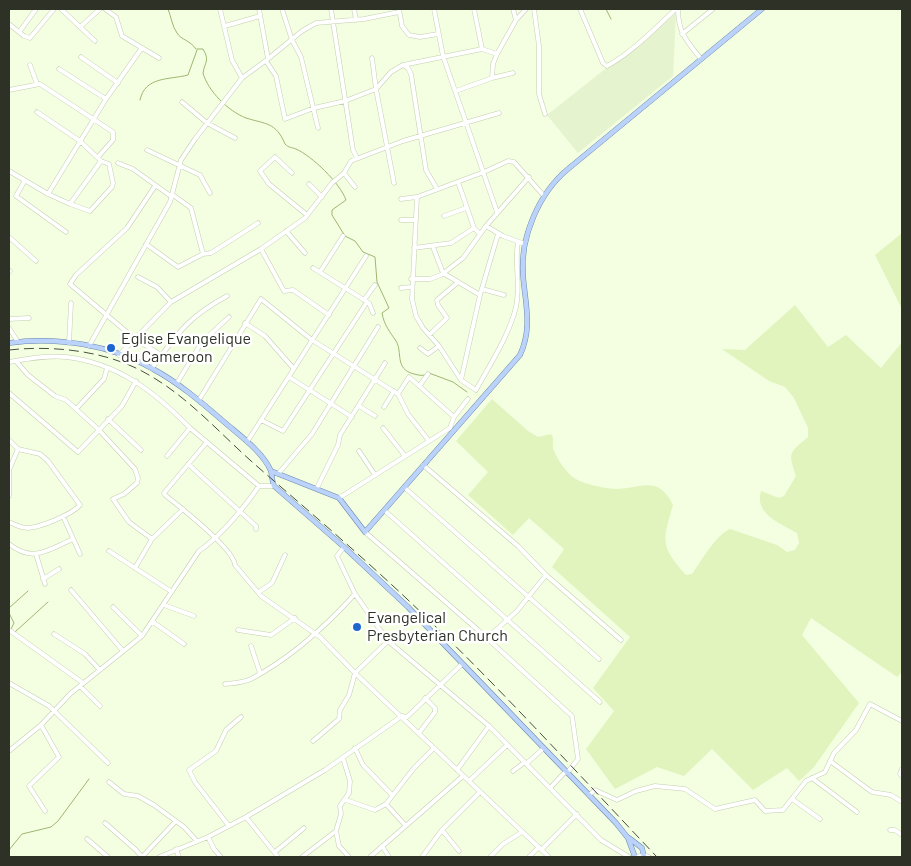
<!DOCTYPE html>
<html>
<head>
<meta charset="utf-8">
<style>
  body { margin:0 }
  #map { position:relative; width:911px; height:866px; overflow:hidden; background:#f3ffe0; font-family:Barlow,sans-serif }
  canvas { display:block }
  .frame { position:absolute; inset:0; border:10px solid #2e3226; pointer-events:none }
</style>
</head>
<body>
<div id="map">
<canvas width="911" height="866"></canvas>
<div class="frame"></div>
</div>
<script>
const ctx = document.querySelector('canvas').getContext('2d');
ctx.lineJoin = 'round';
function fill(path, color) {
  ctx.fillStyle = color;
  ctx.fill(path, 'evenodd');
}
function strokePath(path, color, width, dash) {
  ctx.strokeStyle = color;
  ctx.lineWidth = width;
  ctx.lineCap = dash ? 'butt' : 'round';
  ctx.setLineDash(dash || []);
  ctx.stroke(path);
}
function write(font, color, halo, rows, align = 'center') {
  ctx.font = font + ' Barlow,sans-serif';
  ctx.lineWidth = 5;
  ctx.setLineDash([]);
  ctx.textBaseline = 'middle';
  ctx.strokeStyle = halo;
  ctx.fillStyle = color;
  for (const [text, x, y, turn = 0] of rows) {
    ctx.save();
    ctx.translate(x, y);
    ctx.rotate((+turn || 0) * Math.PI / 180);
    ctx.textAlign = isNaN(turn) ? turn : align;
    if (halo) ctx.strokeText(text, 0, 0);
    ctx.fillText(text, 0, 0);
    ctx.restore();
  }
}
fill(new Path2D(`
  M676 13 673 76 578 153 547 115Z`), '#e6f3cf');
fill(new Path2D(`
  M902 233V309L875 255Z
  M795 305 828 347 846 335 881 368 902 342V672L897 677 811 618 802 635 859 703 814 767 799 781 787 768 753 790 712 749 684 776 657 767 615 789 586 749 614 711 593 688 630 637 552 567 564 549 529 518 513 535 468 495 488 472 456 441 492 399 528 431 538 437 551 434C555 439 552 443 553 448 556 458 567 474 576 479 583 484 608 489 617 489 643 488 658 475 673 505 663 540 659 545 686 575L692 574C702 560 715 536 730 529L777 545 787 552 795 550 799 543 797 533C780 523 754 514 761 491L779 498 784 496 796 476C788 452 789 453 808 437V428L794 398 785 387 769 381 722 349 745 350Z`), '#e1f4bd');
strokePath(new Path2D(`
  M168 9C171 16 172 26 177 33 181 40 190 40 196 49
  M606 9 611 19
  M197 49H203C210 61 205 61 203 73 208 91 228 111 246 118 265 124 276 122 285 144 289 148 291 147 296 149 312 156 340 183 346 200L332 210V215L345 236 355 241 363 252 375 257 377 282 389 308 382 313C384 325 390 332 396 341 403 352 394 369 414 374 419 375 420 376 425 375
  M140 100C145 76 169 80 188 75L197 50
  M429 373 453 382 467 392
  M9 608 28 591
  M9 613 14 623 11 629
  M15 632 48 602
  M9 850 22 834 51 827 58 821 89 779`), '#9fb572', 1);
const minor = new Path2D(`
  M61 9 95 41
  M105 9 116 17 122 36 159 58
  M220 9 232 60 242 78
  M282 9 292 40 301 57 318 128
  M331 9 353 150 357 158
  M354 9 356 20
  M399 9 402 26 409 35 420 37 438 34
  M434 9 443 56 497 212
  M513 9 516 20
  M534 9 539 46V94L545 114
  M580 9 603 63 607 66C633 52 654 29 676 9
  M678 9C678 33 687 41 701 59
  M9 24 24 36 30 38 54 9
  M225 26 260 16
  M80 27 100 9
  M20 31 36 9
  M682 34 713 9
  M497 54 516 20 526 9
  M81 57 118 83
  M372 58 376 89
  M268 59 302 31 316 23 364 19 399 12
  M266 61 276 76 285 119 314 108 345 101 376 89 394 183
  M30 65 37 84
  M403 65 408 68 411 74 426 170 437 189
  M59 69 106 99
  M492 78 513 73
  M376 89 391 72 403 65 482 49
  M9 90 40 84 113 132V140L98 157
  M456 91 492 78 493 64 497 54 482 49 474 9
  M182 102 207 123 235 138
  M37 112 80 141 101 161 70 204 48 194
  M147 150 200 175 210 193
  M118 163 133 169 172 197
  M9 171 48 194 106 99 141 49
  M292 173 275 157 260 171 269 184 307 215
  M344 173 355 187
  M24 182 16 196 66 232
  M458 182 474 228 480 234
  M309 184 322 197
  M155 186 127 228 76 275 70 284 135 339 161 355
  M173 195 191 208 203 254 211 253 258 223
  M401 199 417 197
  M70 204 90 211 112 187 113 183 109 164 101 161
  M444 216 466 208
  M401 220H415
  M486 226 503 236 525 244
  M286 231 305 253
  M498 234 480 295 461 380 439 346 423 328 416 316 412 299 417 197 484 172 508 161 514 162 544 196
  M9 237 36 261
  M146 244 178 267 203 254
  M433 247 443 273 480 295
  M414 248 451 243 474 228
  M261 249 284 291 293 290 329 315
  M313 268 369 303 373 313
  M9 272 10 271
  M320 272 343 236
  M138 277 157 287 171 302
  M411 279H430L441 275 463 258 486 226 529 177
  M401 288 411 287
  M482 289 504 295
  M364 300 375 285
  M9 319 29 318
  M245 323 265 336 294 369
  M9 328 18 342
  M429 335 447 318 438 305 437 300 457 283
  M69 343 71 303
  M89 346 170 202 181 160 195 139 242 78 268 59 259 9
  M420 348 428 354 439 346
  M119 355 171 302 261 249 305 218 332 183 344 173 351 161 403 141 499 113
  M16 361 28 375 55 396 66 400 98 429 135 469 138 478 137 483 124 494 113 499 129 522 152 539
  M9 362C27 359 48 355 66 357 118 363 155 392 190 428L167 456
  M152 368C178 333 188 317 227 296
  M289 377 352 417
  M461 380 476 390C490 364 509 336 516 307 521 285 514 263 518 242
  M177 383 202 342 229 317
  M420 385 428 374
  M9 393 78 452 122 406 136 381
  M199 400 261 299 312 340 398 394 408 414 429 441
  M359 406 375 416
  M384 407 394 391
  M76 409 104 379 107 368
  M454 417 468 399
  M108 419 141 450
  M261 420 283 431 367 302
  M190 428 259 486H274
  M383 428 405 456
  M9 440 18 449 9 470V496
  M207 442 164 493 165 495C179 506 234 549 235 565L261 596 320 637 355 673 549 857
  M247 442 366 256
  M359 451 375 475
  M188 464 256 526V529
  M423 465 518 546 546 575 517 611 487 638
  M278 474 312 434 378 327
  M404 487 599 659
  M317 488 338 445 340 435 385 363
  M339 498 450 428 454 417 409 377 398 394
  M384 510 600 702
  M63 516 80 554
  M9 522C15 525 21 528 28 528 41 527 71 515 80 505L48 461 40 454 18 449
  M365 532 478 630 572 716 578 759 567 773
  M9 544C33 563 48 550 73 539
  M344 547 337 556 355 594 388 641 489 726 601 840 629 857
  M109 551 172 592
  M36 554 45 584
  M135 568 152 539 183 509
  M546 575 621 640
  M43 579 59 569
  M71 590 123 651
  M259 592 272 583 285 555
  M164 605 194 616
  M113 607 142 636
  M153 622 184 644
  M9 630 83 683
  M238 630 271 635 295 618
  M54 634 85 654 99 669
  M251 646 260 673
  M9 683 49 706 108 763
  M225 684C233 683 243 683 251 679 291 658 326 626 355 594
  M80 686 100 706
  M41 725 59 757 29 786 45 811
  M419 733 435 712V708L425 698
  M313 741 339 719 340 710 349 695 355 673 388 641
  M355 748 363 765 392 795
  M9 751 41 725 70 694 142 636 199 551C222 535 243 509 259 486
  M343 758 350 781 349 793 340 806 341 814 336 831 339 846 349 857
  M830 761 872 792 891 795 902 802
  M526 764 544 748
  M902 769 900 774 902 776
  M457 770 489 726
  M513 771 525 762
  M812 778 857 812
  M469 781 507 745
  M109 782 124 794 138 796 154 805 184 827 196 840
  M550 788 566 771
  M589 795 595 790 617 800 636 791 655 786 685 789 715 809 755 800 765 811 783 810 806 781 825 772 834 753 856 730 870 704 902 721
  M792 799 820 819
  M346 800 375 810 386 804 414 768 434 748
  M386 804 405 825
  M246 817 278 857
  M105 823 136 850 142 857 176 821
  M229 826 195 782 189 770 216 751 226 730 241 717
  M442 830 459 851
  M890 830H895L902 835
  M208 837 214 849 221 857
  M87 839 108 857
  M382 846 389 857
  M176 849 179 857
  M542 849 577 814
  M275 852 304 828
  M159 857 208 837 246 817 325 770 402 716 407 717 462 664
  M302 857 336 831
  M370 857 463 776
  M422 857 442 830 480 792
  M490 857 503 844 522 832
  M529 857 539 847
  M636 857 644 855 649 857`);
const major = new Path2D(`
  M9 343C56 336 112 345 153 369 179 383 201 402 223 421 239 435 262 451 271 471 272 476 272 481 274 486L344 547 408 607 616 823 628 838 635 857
  M271 471 339 498 365 532 520 355C533 327 525 303 523 275 520 237 539 193 568 169L762 9
  M629 838 642 848 644 857`);
strokePath(minor, '#c4ceb1', 5);
strokePath(major, '#6c88ae', 5.5);
strokePath(minor, '#fff', 4);
strokePath(major, '#bbd3fa', 4.5);
strokePath(new Path2D(`
  M9 350C54 345 109 351 149 375 191 399 223 437 259 468 318 519 377 569 433 624 510 699 583 779 657 857`), '#484e3f', 1, [10, 5]);
for (const [x, y, r, color] of [
  [111,348,5,"#1f65d0"],
  [357,627,5,"#1f65d0"]
]) {
  const dot = new Path2D();
  dot.arc(x, y, r, 0, 2 * Math.PI);
  ctx.fillStyle = color;
  ctx.fill(dot);
  strokePath(dot, '#fff', 2);
}
write('16px', '#2e3226', '#fff', [
  ["Eglise Evangelique",121,339],
  ["du Cameroon",121,357],
  ["Evangelical",367,618],
  ["Presbyterian Church",367,636]
], 'left');
</script>
</body>
</html>
